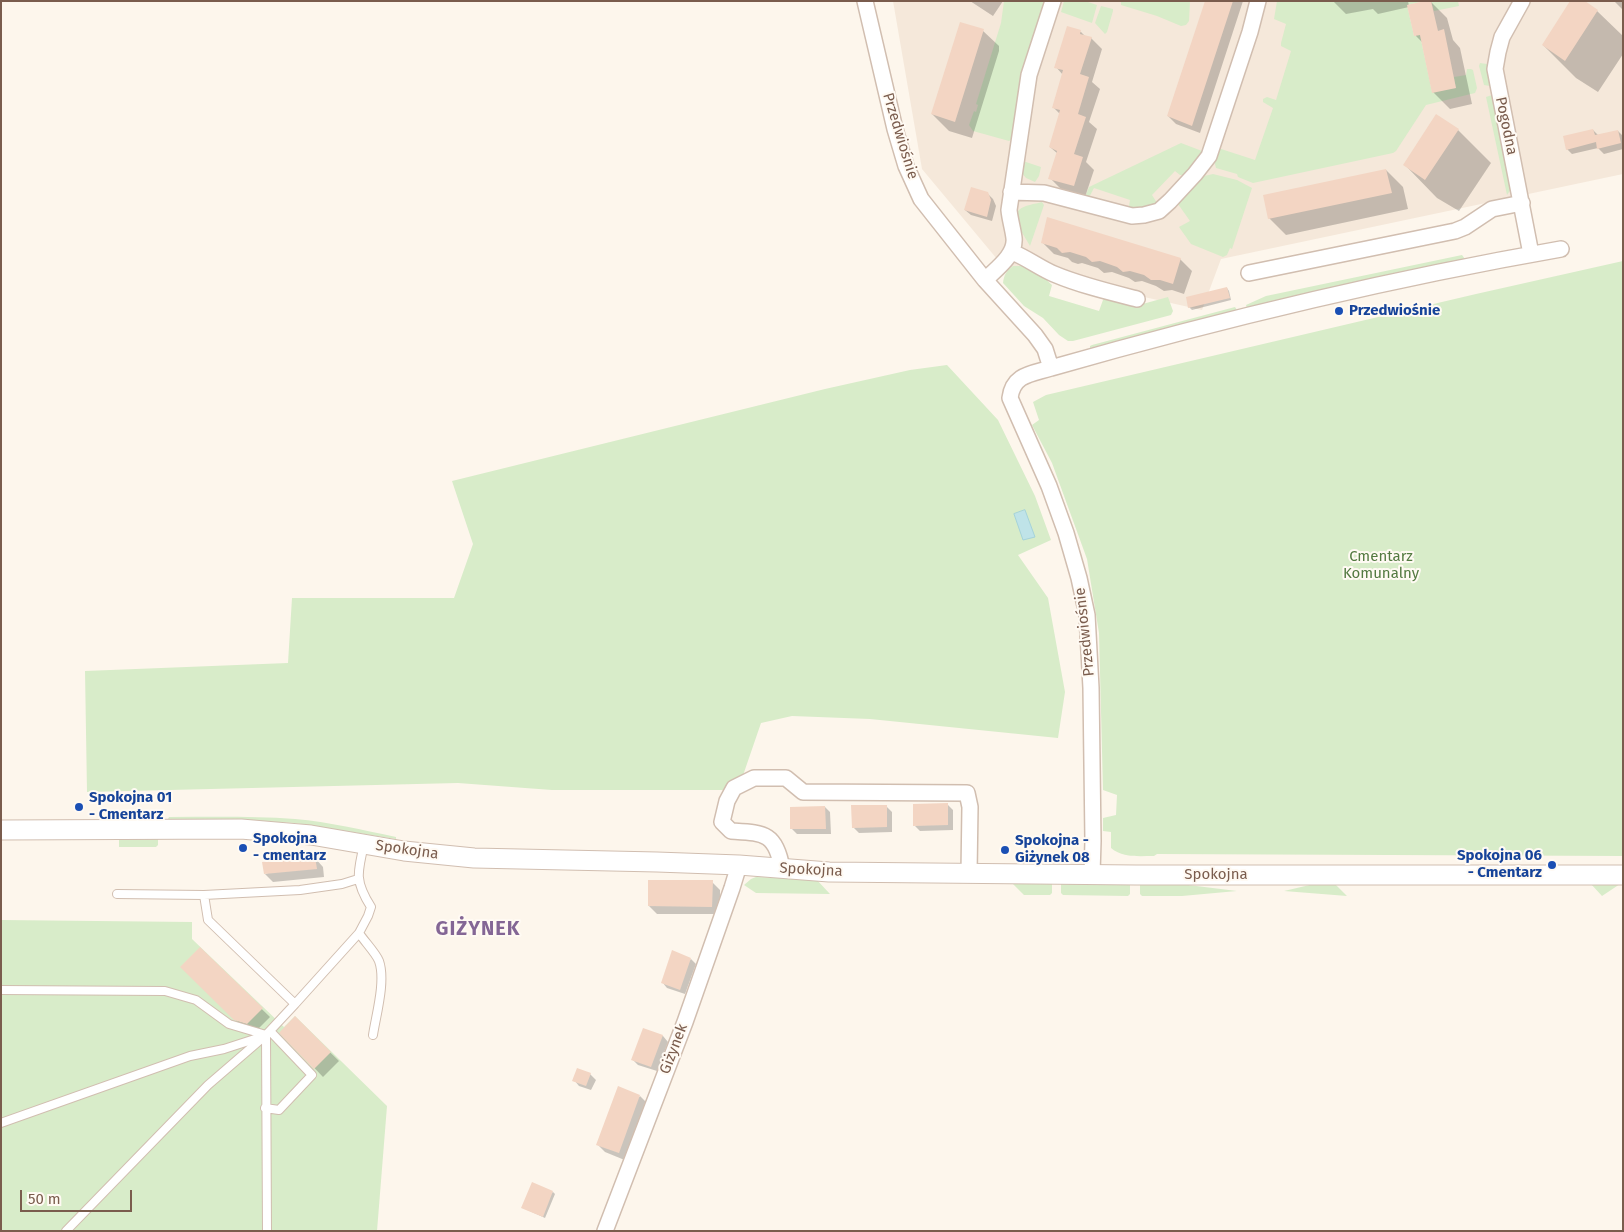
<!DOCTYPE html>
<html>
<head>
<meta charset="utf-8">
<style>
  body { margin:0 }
  #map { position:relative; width:1624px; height:1232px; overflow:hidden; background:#fdf6ec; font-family:"Fira Sans",sans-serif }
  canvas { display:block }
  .frame { position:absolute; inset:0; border:2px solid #7a5c4d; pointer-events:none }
  .scale { position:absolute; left:20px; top:1190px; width:112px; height:22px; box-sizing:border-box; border:2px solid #7a5c4d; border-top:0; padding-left:6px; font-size:15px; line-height:18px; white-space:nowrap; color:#7a5c4d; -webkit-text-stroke:4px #fffaf3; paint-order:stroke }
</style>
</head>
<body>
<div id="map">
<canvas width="1624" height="1232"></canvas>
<div class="frame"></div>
<div class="scale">50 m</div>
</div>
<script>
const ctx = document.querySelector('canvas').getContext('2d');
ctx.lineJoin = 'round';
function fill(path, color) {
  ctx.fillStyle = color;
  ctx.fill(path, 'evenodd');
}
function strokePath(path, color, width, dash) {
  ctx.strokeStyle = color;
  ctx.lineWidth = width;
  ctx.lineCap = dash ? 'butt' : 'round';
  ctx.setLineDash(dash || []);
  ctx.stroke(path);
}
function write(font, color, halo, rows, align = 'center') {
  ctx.font = font + ' "Fira Sans",sans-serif';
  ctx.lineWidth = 4;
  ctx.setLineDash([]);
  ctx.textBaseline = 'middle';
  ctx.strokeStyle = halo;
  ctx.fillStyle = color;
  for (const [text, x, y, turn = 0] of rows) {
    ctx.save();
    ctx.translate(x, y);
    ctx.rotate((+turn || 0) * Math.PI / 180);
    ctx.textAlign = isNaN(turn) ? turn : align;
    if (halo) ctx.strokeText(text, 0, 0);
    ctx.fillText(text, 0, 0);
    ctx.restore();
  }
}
fill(new Path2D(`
  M893 1H1623V174L1221 259 1202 310 1002 265 922 169Z`), '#f5e8da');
fill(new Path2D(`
  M1004 1H1045L1022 71 1012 139 1009 141 973 131 969 125 974 111 976 112 978 105 976 104 1001 23Z
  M1064 1H1085L1097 5 1092 23 1061 12Z
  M1124 1H1190L1189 21 1186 25 1181 26 1157 16 1121 5V2Z
  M1277 1H1425L1407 5 1414 36 1420 35 1432 92 1456 88 1454 77 1466 75 1467 69H1471L1473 70 1477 88 1475 93 1426 105 1396 151 1393 153 1253 183 1238 177 1237 174 1216 168 1214 160 1218 148 1255 160 1273 108 1263 102V99L1267 97 1276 100 1291 51 1281 46V43L1286 24 1274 19Z
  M1431 1H1458L1459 6 1434 11Z
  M1101 6 1113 9V11L1107 32 1105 34 1095 23Z
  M1480 63 1487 64 1489 67 1490 86 1484 85 1479 66Z
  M1492 95 1511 184V189L1507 195 1486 97Z
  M1181 143 1202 151 1200 157 1187 175H1180L1175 171 1152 195 1157 203C1151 211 1140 209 1130 209L1129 206 1130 200 1094 188C1091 193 1091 197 1085 197L1089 187Z
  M1023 161 1041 167 1039 176 1035 182 1026 178 1021 172Z
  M1213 174 1237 180 1252 188 1232 249 1230 248 1227 255 1223 257 1191 244 1179 227 1190 221 1178 204 1204 176Z
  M1042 202 1044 205 1030 246C1026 238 1010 217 1019 210 1024 205 1035 204 1042 202Z
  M1462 255 1465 259 1247 308 1246 305 1266 296Z
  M1623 261V856L1157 854 1154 856C1138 856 1123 858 1111 848V832L1103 831V818L1116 815 1117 795 1103 790 1099 633 1087 559 1052 463 1032 425 1039 420 1033 402 1046 395 1476 294Z
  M1013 266C1033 265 1038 271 1052 285L1049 296 1099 311 1103 300 1106 296 1139 305 1168 297 1173 311 1171 315 1073 341H1068L1059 335 1043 318 1024 306 1003 283C1004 275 1006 271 1013 266Z
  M1235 307 1237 310 1090 348V346L1092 345Z
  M947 365 998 420 1035 496 1051 540 1018 555 1048 598 1065 692 1058 738 870 719 792 716 761 723 738 790H552L458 783 87 792 85 671 288 663 292 598H454L473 544 452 481 825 389 910 370Z
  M169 817C211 817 253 816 295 819 329 822 363 830 396 837V839L295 823 257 821H167Z
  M119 837H158V845L156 847H119Z
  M756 877 816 879 830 894 756 893 744 885 751 879Z
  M1012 883H1052V893L1050 895H1024Z
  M1061 883H1130V894L1128 896 1063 895 1061 893Z
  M1140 883 1180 884 1237 891 1182 896H1142L1140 894Z
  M1314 884H1335L1347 896 1284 891Z
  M1591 884H1620L1602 896Z
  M1 920 192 922V939L284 1027 295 1016 387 1106 377 1231H1Z`), '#d8ecc9');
const water = new Path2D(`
  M1025 510 1035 537 1023 540 1014 514Z`);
fill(water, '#bfe3e8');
strokePath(water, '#a5d3da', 1);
fill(new Path2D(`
  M970 1H1003L993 16Z
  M1206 1H1243L1200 133 1176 124 1168 116Z
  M1333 1H1408L1409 6 1430 1 1447 18 1453 40 1460 48 1472 104 1450 109 1433 92 1423 43 1416 36 1409 7 1378 14 1373 9 1346 14Z
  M1614 1H1623V9H1622Z
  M1597 11 1623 36V54L1598 92 1576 78 1543 45Z
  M1068 28 1081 32 1086 37 1091 38 1102 49 1092 82 1100 89 1089 122 1097 129 1086 162 1094 170 1085 197 1061 189 1050 178 1058 154 1050 147 1060 114 1053 107 1063 75 1056 67Z
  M982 30 999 46V51L972 138 949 131 932 114Z
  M1458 130 1491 163 1459 211 1437 198 1405 165Z
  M1593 130 1598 135 1618 131 1623 136V149L1604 154 1598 148 1572 154 1567 149Z
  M1386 170 1403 187 1408 209 1286 235 1269 218Z
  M987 193 993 199 996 206 992 221 971 215 965 210Z
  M1042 242 1180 259 1192 271 1184 294 1172 290 1164 291 1156 286 1142 281 1135 282 1129 278 1112 272 1104 273 1098 268 1082 263 1078 264 1072 262 1068 258 1054 254Z
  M1227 288 1229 291 1231 300 1192 310 1189 307Z
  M948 805 953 810V830L920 831 915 826Z
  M886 806 892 812V832L859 833 853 827Z
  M825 807 830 812 831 834H797L792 829Z
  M315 858 323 867 324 877 273 882 265 874Z
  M712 882 720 890V914H657L649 906Z
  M200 949 270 1017 256 1031 244 1028 182 967Z
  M691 959 696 964 685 994 667 988 662 982Z
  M295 1018 339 1061 323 1077 281 1033Z
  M644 1029 663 1036 668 1042 657 1071 638 1065 633 1060Z
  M590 1074 596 1080 591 1090 579 1086 574 1080Z
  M640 1096 648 1104 627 1161 605 1152 597 1144Z
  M553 1192 555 1194 545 1218 523 1208Z`), '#0003');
fill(new Path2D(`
  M1205 1H1233L1192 126 1167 116Z
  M1425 1H1431L1438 31 1444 29 1456 88 1432 93 1420 35 1414 36 1407 5Z
  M1570 1H1585L1598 10 1565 61 1542 45Z
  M960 22 984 29 955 122 931 114Z
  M1067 26 1081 30 1080 34 1092 37 1080 74 1089 77 1078 114 1086 117 1074 154 1083 157 1074 186 1048 179 1057 151 1049 147 1060 110 1052 108 1063 70 1054 68Z
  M1436 114 1459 129 1425 180 1403 165Z
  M1593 129 1595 135 1618 130 1621 143 1597 149 1596 142 1566 150 1563 136Z
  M1386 169 1392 193 1268 219 1263 195Z
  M971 187 988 192 991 200 987 217 964 210Z
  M1047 217 1181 258 1173 284 1160 280H1151L1144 275 1130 271 1123 272 1117 267 1100 261 1092 262 1086 257 1070 252 1062 253 1057 248 1041 243Z
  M1227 287 1230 298 1188 308 1186 297Z
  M948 803V825L913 826V804Z
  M851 805H887V827L852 828Z
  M825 806 826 829H790V807Z
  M315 857 317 869 264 874 262 862Z
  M648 880H713L712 907 648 906Z
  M200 947 263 1008 247 1024 234 1020 180 967Z
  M672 950 691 958 680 990 661 983Z
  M295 1016 331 1052 314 1069 279 1033Z
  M643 1028 663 1035 651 1067 631 1060Z
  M577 1068 591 1073 586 1086 572 1081Z
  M618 1086 640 1095 619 1153 596 1145Z
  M532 1182 553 1191 543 1217 521 1208Z`), '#f3d5c3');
const service = new Path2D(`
  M117 894 204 895 300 890 342 884 358 879
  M204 895 208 920 295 1004 359 933 368 916 371 907C355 882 357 873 364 845
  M359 933C364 941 376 953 379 961 386 981 376 1015 373 1035
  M1 990 165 991 196 1000 229 1024 266 1035
  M266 1035 267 1231
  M265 1108 279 1110 312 1075 270 1031
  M1 1123 190 1056 224 1049 261 1037
  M66 1231 208 1085 266 1035 295 1004`);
const minor = new Path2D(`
  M865 1 895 129 906 166 921 199 985 280 1035 335 1045 349 1051 368
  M1522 1 1502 37 1498 52 1495 69 1531 254
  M1011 192 1044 193 1132 216 1144 215 1159 211 1170 201 1195 174 1209 156 1250 32 1258 1
  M1012 252C1027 258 1040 268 1054 274 1080 285 1109 292 1137 299
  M1249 273 1455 231 1465 227 1492 209 1522 203
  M985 280C996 269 1016 255 1014 238 1013 229 1010 220 1009 210L1029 75 1053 1
  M782 869C776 832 763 833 731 831L722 822 727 801 734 788 754 778H786L803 792 967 793 970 807 969 873
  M1092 874 1093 841 1091 688 1087 615 1079 578 1066 533 1049 486 1010 398C1013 374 1032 374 1051 368 1219 320 1389 279 1561 249
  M605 1231 685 1022 732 888 739 865`);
const tertiary = new Path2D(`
  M1 830 241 829 311 835 404 851 474 858 657 862 739 865 829 872 1136 875H1623`);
strokePath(service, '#d1beb0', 10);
strokePath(minor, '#d1beb0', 18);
strokePath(tertiary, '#d1beb0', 21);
strokePath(service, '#fff', 8);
strokePath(minor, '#fff', 15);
strokePath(tertiary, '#fff', 19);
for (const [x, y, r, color] of [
  [1339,311,5,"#1a4fb4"],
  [79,807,5,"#1a4fb4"],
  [243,848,5,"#1a4fb4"],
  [1005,850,5,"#1a4fb4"],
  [1552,865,5,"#1a4fb4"]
]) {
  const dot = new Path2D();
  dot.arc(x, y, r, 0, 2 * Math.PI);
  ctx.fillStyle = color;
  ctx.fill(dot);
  strokePath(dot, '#fffaf3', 2);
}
write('15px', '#7a5c4d', '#fffaf3', [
  ["Pogodna",1506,126,78],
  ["Przedwiośnie",900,136,73],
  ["Przedwiośnie",1085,632,-96],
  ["Spokojna",407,850,8],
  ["Spokojna",811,870,3],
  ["Spokojna",1216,875],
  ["Giżynek",674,1049,-69]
]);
write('bold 15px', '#164399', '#fffaf3', [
  ["Przedwiośnie",1349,311],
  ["Spokojna 01",89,798],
  ["- Cmentarz",89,815],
  ["Spokojna",253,839],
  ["- cmentarz",253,856],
  ["Spokojna -",1015,841],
  ["Giżynek 08",1015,858],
  ["Spokojna 06",1542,856,"right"],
  ["- Cmentarz",1542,873,"right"]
], 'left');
write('15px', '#537a41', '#fffaf3', [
  ["Cmentarz",1381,557],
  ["Komunalny",1381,574]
]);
ctx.letterSpacing = '1px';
write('bold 20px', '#846695', '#fffaf3', [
  ["GIŻYNEK",478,929]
]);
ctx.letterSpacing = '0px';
</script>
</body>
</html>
